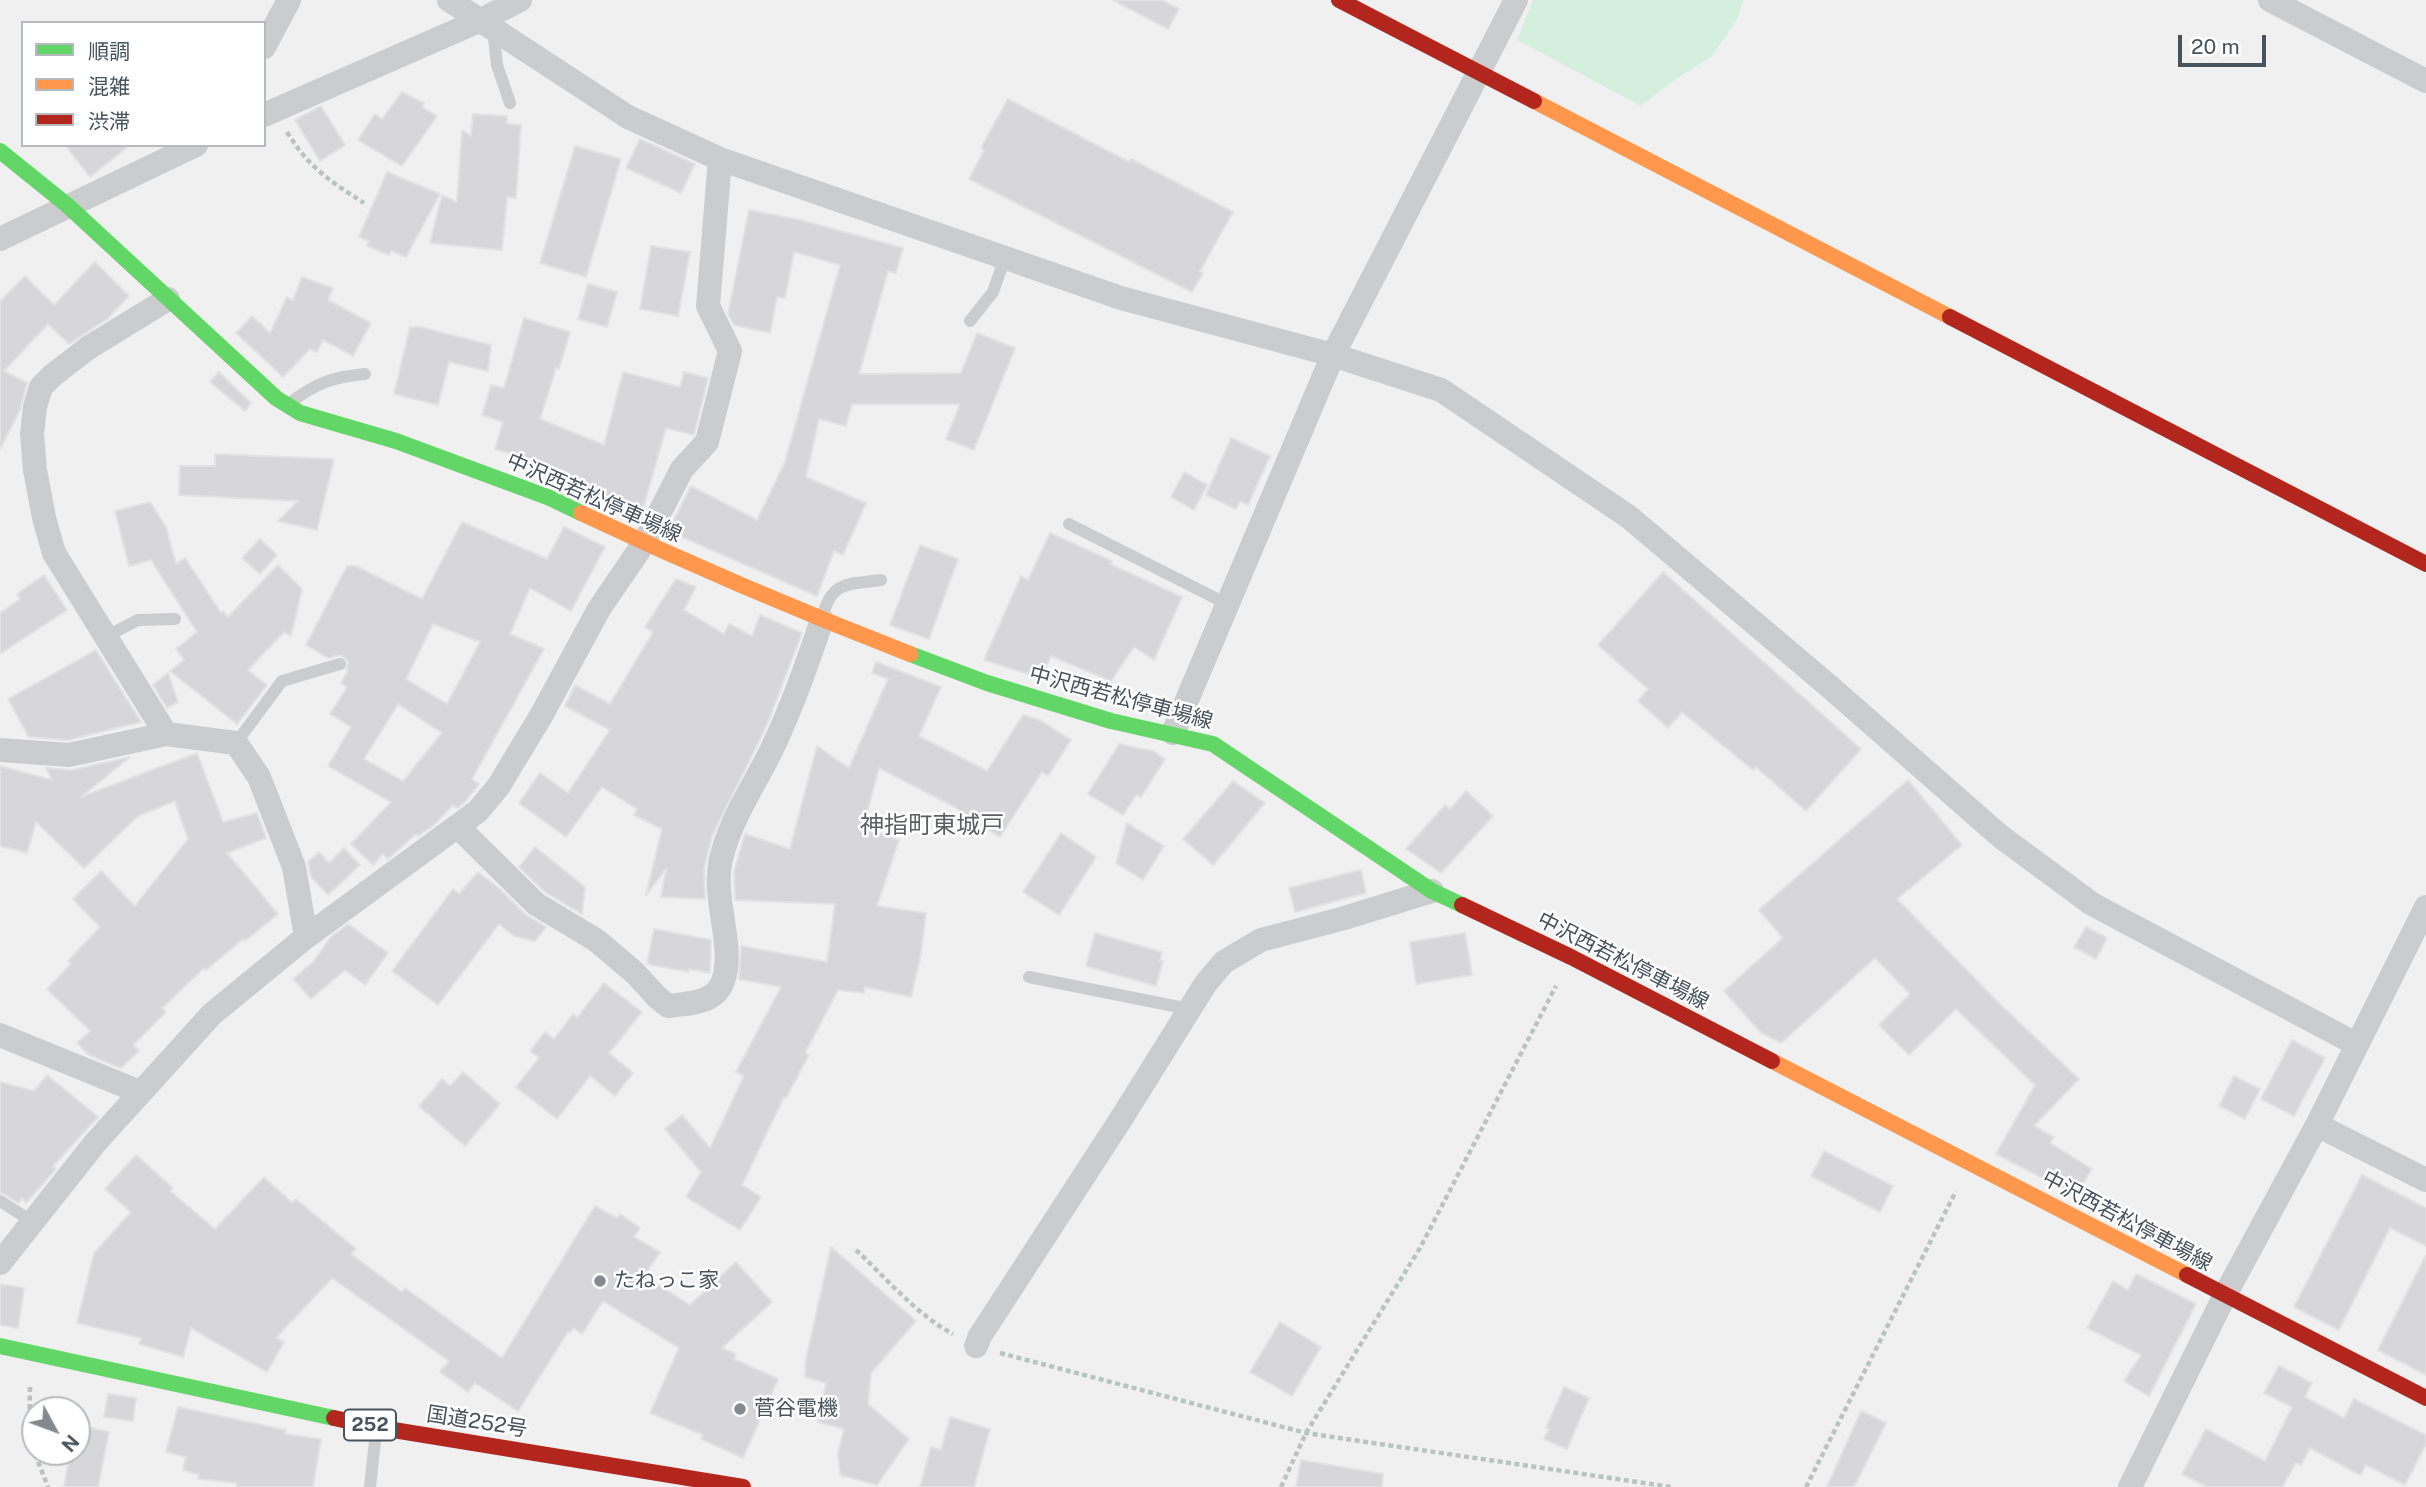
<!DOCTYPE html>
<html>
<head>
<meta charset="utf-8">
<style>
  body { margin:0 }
  #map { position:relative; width:2426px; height:1487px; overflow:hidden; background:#f1f0f0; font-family:"Public Sans","Noto Sans JP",sans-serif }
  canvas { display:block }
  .legend { position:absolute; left:21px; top:21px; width:245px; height:126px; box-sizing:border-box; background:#fff; border:2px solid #b5babe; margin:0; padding:9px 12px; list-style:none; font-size:21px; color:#47535d }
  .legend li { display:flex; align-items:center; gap:14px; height:35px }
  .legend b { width:35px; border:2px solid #b5babe }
  .north { position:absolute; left:21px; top:1396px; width:70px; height:70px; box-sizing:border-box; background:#fff; border:2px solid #b5babe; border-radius:50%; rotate:131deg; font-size:19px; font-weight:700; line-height:28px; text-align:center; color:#47535d }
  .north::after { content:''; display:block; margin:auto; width:24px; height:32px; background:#828a90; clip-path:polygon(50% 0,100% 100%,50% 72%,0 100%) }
  .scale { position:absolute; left:2178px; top:35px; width:88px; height:32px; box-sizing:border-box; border:4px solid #47535d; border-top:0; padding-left:9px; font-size:21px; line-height:24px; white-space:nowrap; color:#47535d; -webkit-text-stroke:5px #fff; paint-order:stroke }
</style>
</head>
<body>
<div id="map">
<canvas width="2426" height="1487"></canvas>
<ul class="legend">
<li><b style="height:9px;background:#63d668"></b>順調</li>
<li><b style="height:9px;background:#ff974d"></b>混雑</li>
<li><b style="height:9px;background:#b3261e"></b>渋滞</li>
</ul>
<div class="north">N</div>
<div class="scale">20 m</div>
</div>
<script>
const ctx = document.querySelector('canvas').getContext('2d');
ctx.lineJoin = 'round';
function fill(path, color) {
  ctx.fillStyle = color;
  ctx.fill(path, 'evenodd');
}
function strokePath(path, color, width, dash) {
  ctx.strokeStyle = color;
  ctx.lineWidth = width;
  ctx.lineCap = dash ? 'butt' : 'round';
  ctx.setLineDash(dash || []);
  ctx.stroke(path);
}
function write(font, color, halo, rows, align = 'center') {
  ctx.font = font + ' "Public Sans","Noto Sans JP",sans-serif';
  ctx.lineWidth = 5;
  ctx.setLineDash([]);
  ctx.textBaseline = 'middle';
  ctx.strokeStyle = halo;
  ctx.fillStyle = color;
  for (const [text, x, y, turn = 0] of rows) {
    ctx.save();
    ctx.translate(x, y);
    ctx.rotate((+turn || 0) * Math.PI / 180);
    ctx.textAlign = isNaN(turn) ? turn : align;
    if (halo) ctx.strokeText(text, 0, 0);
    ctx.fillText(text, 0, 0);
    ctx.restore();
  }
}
fill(new Path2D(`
  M1533 0H1743L1738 18 1712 56 1673 81 1641 106 1517 40Z`), '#d5efde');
const building = new Path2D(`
  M1113 0H1162L1179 9 1168 29Z
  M402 92 424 103 422 107 437 116 402 166 358 140 375 114 382 119Z
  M1008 99 1129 162 1131 159 1233 212 1200 271 1203 273 1192 292 969 179 984 150 981 148Z
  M321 106 345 145 320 161 295 120Z
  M473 114 507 116V124L521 125 516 198 507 197 502 250 430 243 442 195 457 202 462 130 471 136Z
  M640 139 695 164 681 193 626 168Z
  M65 145H130L90 177Z
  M575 146 621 159 586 277 540 263Z
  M387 172 440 194 406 257 391 251 389 255 367 246 369 241 359 237Z
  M749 210 800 220 903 248 896 273 888 271 859 374 961 373 977 333 1015 348 974 450 946 439 960 404H852L846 426 819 419 806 477 866 503 843 555 834 551 817 596 668 531 691 486 757 520 785 462 840 265 794 252 785 298 777 297 770 333 734 325 728 314Z
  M651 246 690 252 678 316 640 309Z
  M95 262 129 296 107 319 69 344 48 324 4 371 27 383 20 410 0 449V302L25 276 54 305Z
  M302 277 333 288 328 300 371 323 353 356 323 340 317 352 310 349 283 377 236 333 252 316 270 333 287 297 293 300Z
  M588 284 617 292 607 327 578 319Z
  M524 318 570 332 559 369 556 368 540 419 604 445 623 372 680 387 684 372 708 378 694 435 666 428 642 512 601 500 542 473 545 464 495 449 503 422 482 415 491 385 504 388Z
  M410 327H420L491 345 488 371 449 362 438 405 394 394Z
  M219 372 251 403 245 411 210 382Z
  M1231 438 1270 456 1248 505 1240 501 1236 509 1206 495Z
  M215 454 334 459 317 530 278 521 298 501 179 495 180 466H215Z
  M1184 472 1207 485 1194 510 1171 497Z
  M150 502 166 527 176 564 185 558 221 613 223 611 228 617 278 565 302 589 291 636 284 632 248 670 267 685 237 724 170 671 184 660 176 649 197 632 151 560 129 566 115 511Z
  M462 522 547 559 564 527 605 547 571 611 530 588 510 634 544 649 472 779 479 784 465 802 457 808 453 805 434 825 418 836 416 834 388 859 383 854 373 865 351 844 391 802 328 766 351 727 330 714 347 687 341 683 348 671 347 670 348 661 341 655 328 658 306 645 347 566H356L422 599ZM433 624 480 642 447 704 406 679ZM398 704 442 733 403 781 364 759Z
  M1050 533 1112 561 1110 564 1182 597 1154 660 1134 647 1111 681 1051 656 1041 678 984 660 1021 576 1028 580Z
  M260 539 277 555 260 574 242 558Z
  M920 545 958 559 929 639 890 625Z
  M1663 572 1861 749 1806 811 1756 767 1753 770 1682 712 1668 728 1638 701 1648 689 1598 645Z
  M44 575 67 610 0 654V613L20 599 17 594Z
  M676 579 696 587 684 610 724 634 729 624 752 636 760 615 802 633 766 727 712 836 704 869 705 899 661 897 666 869 646 895 662 829 634 815 637 809 602 787 566 837 519 803 540 773 568 793 610 730 565 706 575 685 610 704 653 632 645 627Z
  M96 650 141 722 68 740 29 737 8 699Z
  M876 662 941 687 919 736 987 771 1023 715 1040 720 1071 740 1048 776 1042 772 1000 837 951 805 879 768 863 828 899 840 877 906 926 913 921 954 911 997 865 987 864 993 838 990 805 1053 809 1055 786 1098 784 1097 742 1185 761 1197 740 1230 686 1197 701 1172 665 1129 682 1115 710 1148 744 1076 736 1072 781 987 739 979 741 946 827 962 835 904 735 900 734 872 745 834 790 849 817 746 849 768 888 679 872 673Z
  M168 673 178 702 167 708 153 685Z
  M1119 744 1153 751 1165 759 1141 797 1136 795 1123 815 1088 794Z
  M197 753 223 822 257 813 266 838 227 853 278 914 245 941 243 939 206 970 204 968 162 1008 166 1012 133 1045 139 1051 121 1068 89 1055 77 1043 90 1031 47 989 71 964 68 961 100 927 73 899 101 871 135 906 188 839 175 801 138 816 84 868 36 822 27 853 0 846V766L52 780 46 768 72 770 130 757 81 797Z
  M1908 780 1962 845 1897 899 1999 1003 2079 1079 2034 1126 2054 1137 2050 1143 2092 1169 2076 1195 1996 1154 2035 1085 1956 1009 1909 1055 1879 1025 1910 994 1875 958 1781 1043 1760 1032 1724 991 1783 938 1759 910Z
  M1233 781 1265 803 1213 865 1183 839Z
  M1466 791 1493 816 1441 873 1406 849 1445 805 1450 809Z
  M1127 823 1164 846 1143 880 1116 863Z
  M1061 833 1096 857 1059 915 1023 892Z
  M535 847 585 887 582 914 545 892 519 867Z
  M344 848 360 865 328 895 311 877 308 862 319 852 329 863Z
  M1361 870 1366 893 1295 912 1289 888Z
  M478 872 501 890 526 915 546 927 535 941 514 936 499 924 438 1005 392 971 453 889 459 894Z
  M348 924 388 953 365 985 345 970 311 999 293 979 313 962 331 937Z
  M2086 927 2107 938 2096 959 2074 947Z
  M654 929 711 940 710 973 689 969V972L647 964Z
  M1095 933 1162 952 1160 961H1163L1156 986 1086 966Z
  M1465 933 1472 975 1416 984 1410 942Z
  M604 983 642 1012 609 1053 633 1073 615 1096 590 1076 557 1119 516 1087 539 1058 530 1051 545 1032 554 1039 573 1014 577 1018Z
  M2292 1040 2325 1058 2294 1116 2261 1099Z
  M463 1072 500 1104 465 1146 419 1106 442 1079 450 1086Z
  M47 1075 98 1117 53 1166 56 1169 26 1203 22 1198 19 1203 0 1192V1082L34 1091Z
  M2234 1076 2260 1089 2245 1119 2219 1106Z
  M1824 1151 1893 1186 1880 1212 1811 1176Z
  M136 1155 173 1188 170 1191 215 1229 264 1177 292 1203 296 1199 356 1249 351 1254 402 1292 405 1288 502 1358 595 1206 617 1218 620 1214 640 1228 634 1237 660 1252 644 1276 690 1305 736 1262 772 1302 722 1348 736 1354 734 1359 778 1379 743 1458 701 1439 703 1435 650 1413 679 1348 603 1301 582 1334 573 1328 570 1333 568 1332 518 1411 475 1383 468 1392 440 1372 449 1361 332 1278 276 1338 284 1342 267 1372 191 1328 183 1357 139 1344 141 1338 77 1323 94 1253 131 1212 105 1189Z
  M2362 1175 2426 1208V1246L2390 1228 2339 1330 2294 1307Z
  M831 1247 916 1321 871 1373 868 1404 909 1439 877 1485 840 1475 838 1453 844 1429 818 1422 826 1383 805 1377 806 1359Z
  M2426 1255V1375L2378 1350Z
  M2136 1274 2196 1304 2149 1396 2124 1381 2141 1355 2087 1328 2113 1281 2128 1290Z
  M0 1284 24 1288 18 1328 0 1325Z
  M1280 1322 1321 1347 1292 1396 1250 1372Z
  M2279 1366 2312 1383 2305 1397 2344 1418 2354 1399 2426 1435V1444L2405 1485 2366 1465 2360 1475 2310 1448 2301 1465 2296 1463 2282 1487H2207L2182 1474 2206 1429 2265 1461 2292 1407 2264 1393Z
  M1564 1387 1589 1398 1567 1449 1544 1439 1549 1429 1546 1428Z
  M108 1394 136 1398 133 1421 104 1417Z
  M178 1407 286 1430 285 1434 321 1439 313 1487H237V1483L198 1479 199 1475 183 1470 186 1457 166 1452Z
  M1861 1411 1886 1423 1854 1487H1827Z
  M950 1417 990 1429 974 1487H920L931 1447 941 1450Z
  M77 1425 109 1432 98 1487H64L70 1452H77Z
  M1301 1460 1383 1474 1382 1487H1296Z`);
fill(building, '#d7d7d9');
strokePath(building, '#e2e2e3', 2);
strokePath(new Path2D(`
  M287 132C309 168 330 181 364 203
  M856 1250C886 1278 917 1315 953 1334
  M1000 1353 1306 1433 1671 1487
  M30 1387 29 1438 48 1487
  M1281 1487 1306 1433 1420 1248 1556 986
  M1806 1487 1956 1191`), '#b8c4c0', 4.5, [5, 3.5]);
strokePath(new Path2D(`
  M493 29 497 65 510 103
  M970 321 993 292 1005 258
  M289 404C315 383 333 377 365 374
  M1069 524 1227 604
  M822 619C831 580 847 585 881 580
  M107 636 138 620 175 619
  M236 743 282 681 340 664
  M1029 977 1189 1009
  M0 1201 33 1222
  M370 1487 376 1431`), '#caccce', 12);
strokePath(new Path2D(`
  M449 0 628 117 720 159 1121 298 1333 355 1441 390 1629 517 1830 687 2000 836 2092 904 2356 1044
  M2270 0 2426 81
  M264 47 289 0
  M264 115 481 20 520 0
  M0 239 196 145
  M1173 733 1333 355 1516 0
  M166 734 54 553 44 518 35 470 32 434 35 407 41 387 53 375 88 348 168 299
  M0 750 69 755 166 734 236 743 259 777 294 867 306 937
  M457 826 536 904 596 940 635 973 657 997 668 1006C689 1003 715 1004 723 981 736 945 710 897 722 855 732 817 755 784 772 749 792 707 807 664 822 620
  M0 1035 140 1092
  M2317 1125 2426 1180
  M0 1263 95 1143 212 1014 306 937 478 811 498 787 541 716 599 609 644 543 682 469 707 442 730 351 708 306 720 159
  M976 1346 980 1336 1121 1119 1206 983 1224 962 1261 940 1341 919 1432 891
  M2130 1487 2225 1295 2317 1125 2426 907`), '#caccce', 24);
strokePath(new Path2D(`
  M0 151 67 205 276 398 300 413 396 441 550 498 581 513
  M910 654 987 683 1111 721 1213 744 1432 891 1462 905
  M0 1346 334 1418`), '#63d668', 16);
strokePath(new Path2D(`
  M1534 101 1950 317
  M581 513C689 564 799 611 910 654
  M1772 1061 2187 1275`), '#ff974d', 16);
strokePath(new Path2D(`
  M1339 0 1534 101
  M1950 317 2426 564
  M1462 905 1571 957 1772 1061
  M2187 1275 2426 1398
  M334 1418 375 1427 743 1487`), '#b3261e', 16);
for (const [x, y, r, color] of [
  [600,1281,7,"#828a90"],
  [740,1409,7,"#828a90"]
]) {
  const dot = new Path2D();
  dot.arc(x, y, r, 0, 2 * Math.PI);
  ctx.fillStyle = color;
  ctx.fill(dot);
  strokePath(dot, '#fff', 2.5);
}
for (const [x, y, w] of [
  [370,1425,52]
]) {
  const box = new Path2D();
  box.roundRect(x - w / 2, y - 15.5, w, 31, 5);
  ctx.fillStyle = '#fff';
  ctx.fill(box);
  strokePath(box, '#47535d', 2);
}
write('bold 19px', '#47535d', null, [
  ["252",370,1425]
]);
write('21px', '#47535d', '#fff', [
  ["中沢西若松停車場線",594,498,24],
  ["中沢西若松停車場線",1121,698,15],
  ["中沢西若松停車場線",1623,961,27],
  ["中沢西若松停車場線",2127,1221,28],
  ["国道252号",477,1422,9]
]);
write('21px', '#47535d', '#fff', [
  ["たねっこ家",614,1281],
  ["菅谷電機",754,1409]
], 'left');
write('24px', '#5c6064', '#fff', [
  ["神指町東城戸",932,826]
]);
</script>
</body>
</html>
